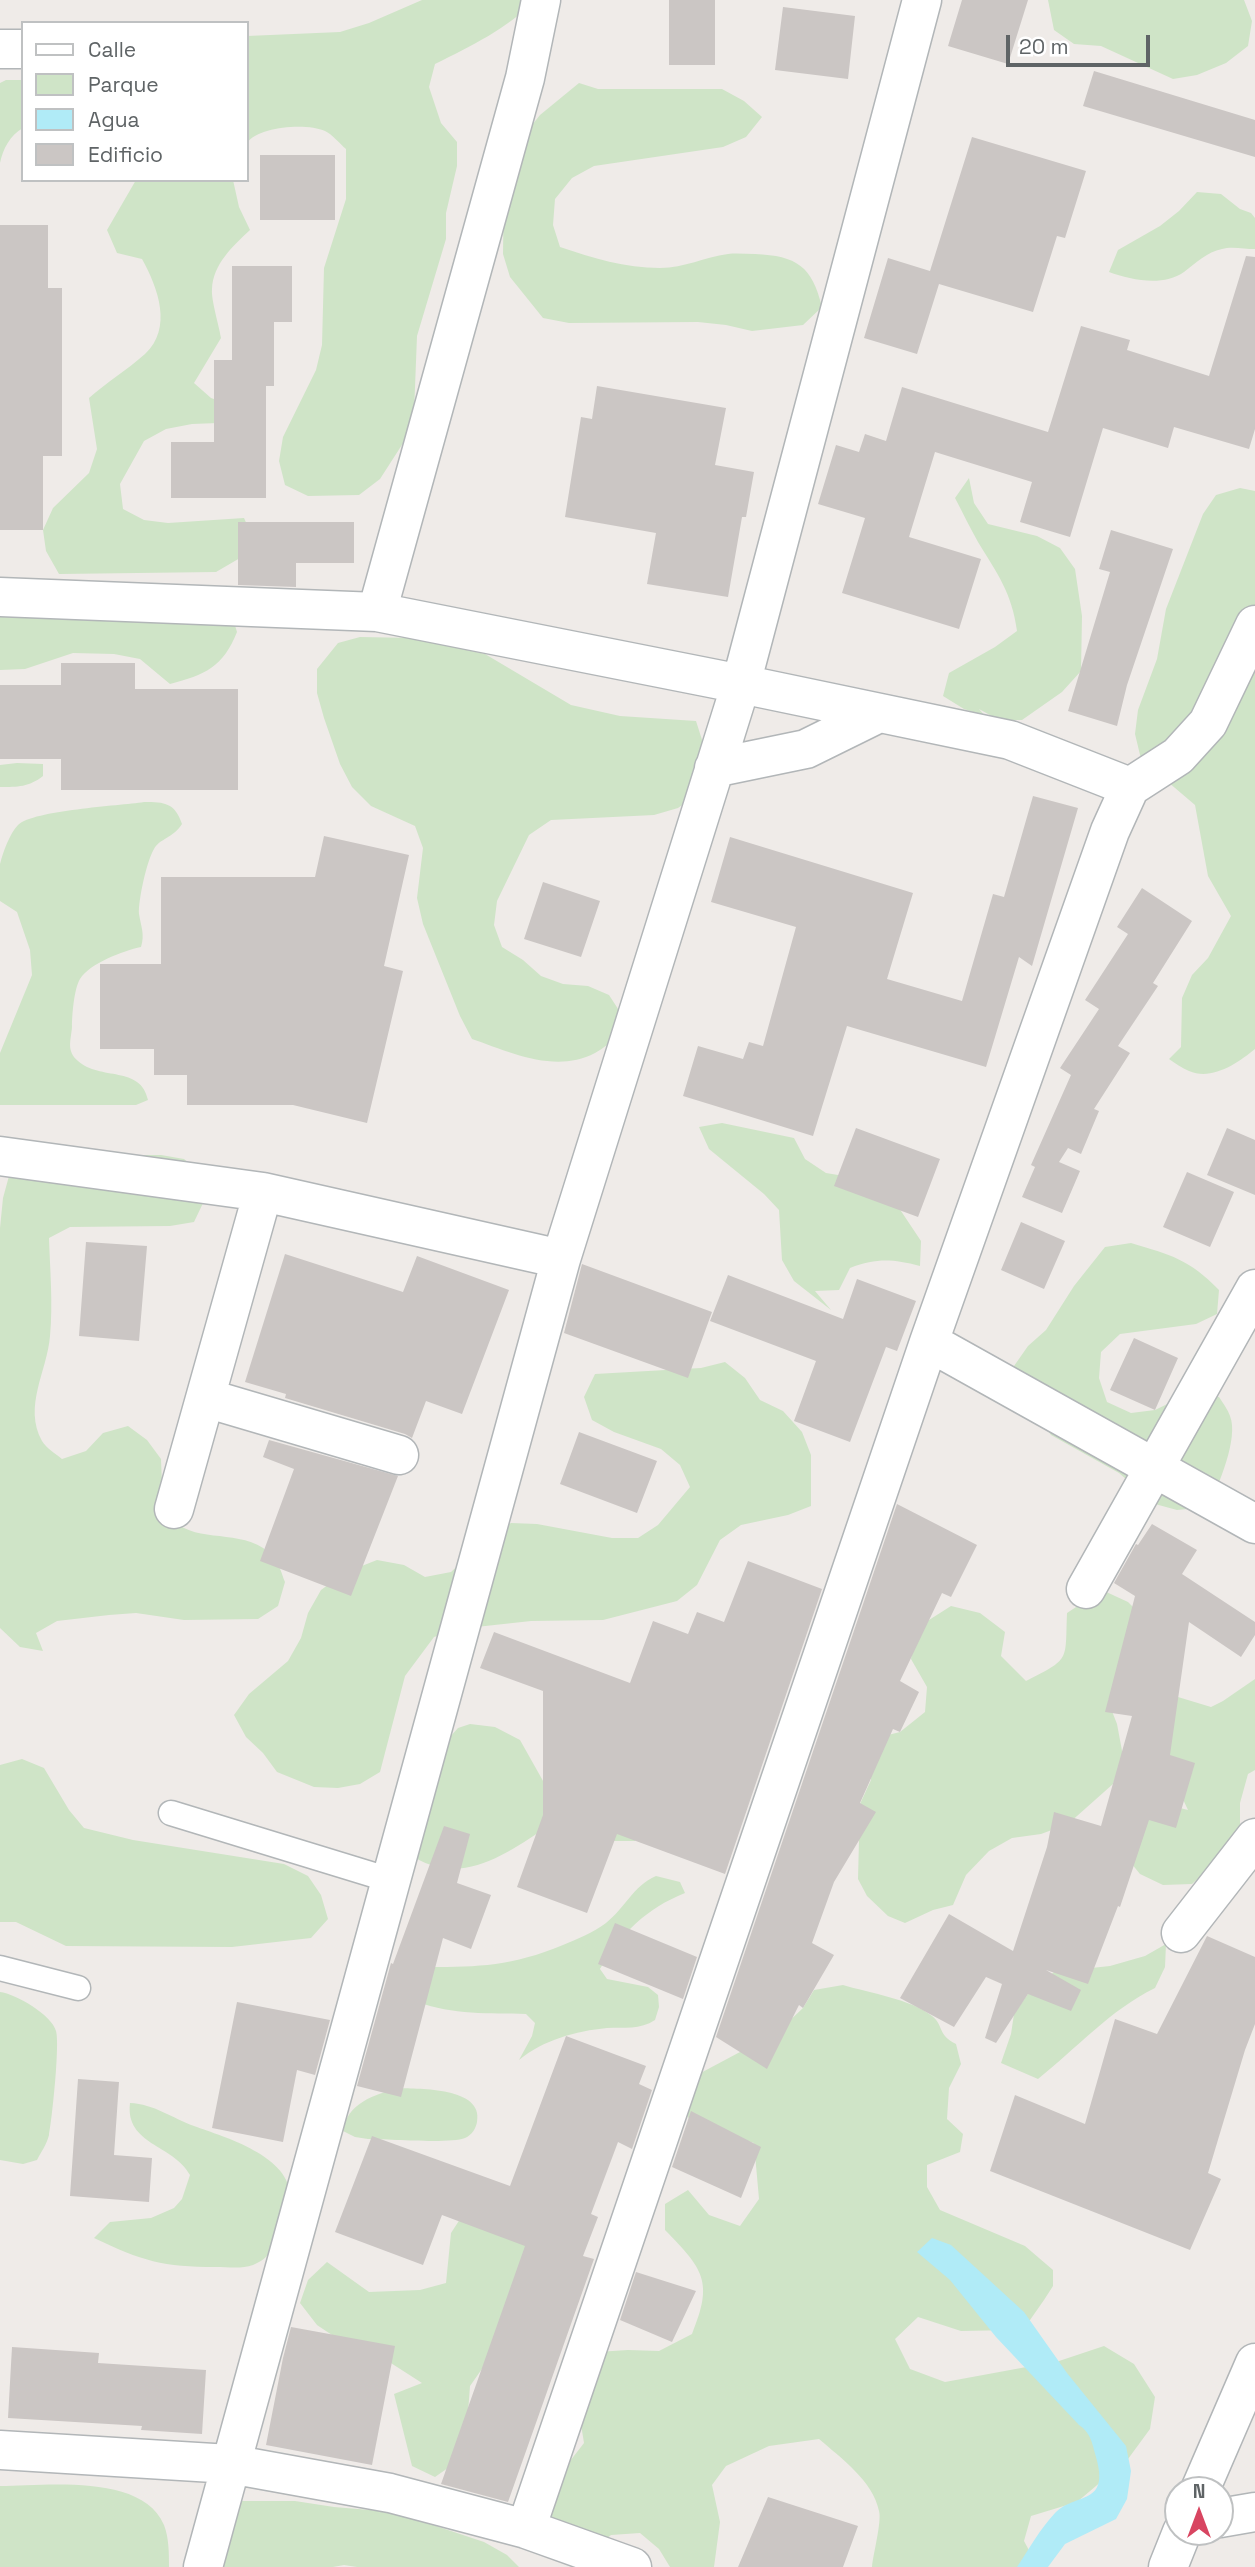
<!DOCTYPE html>
<html>
<head>
<meta charset="utf-8">
<style>
  body { margin:0 }
  #map { position:relative; width:1255px; height:2567px; overflow:hidden; background:#efebe8; font-family:"Space Grotesk",sans-serif }
  canvas { display:block }
  .legend { position:absolute; left:21px; top:21px; width:228px; height:161px; box-sizing:border-box; background:#fff; border:2px solid #bfc1c2; margin:0; padding:9px 12px; list-style:none; font-size:21px; color:#5f6466 }
  .legend li { display:flex; align-items:center; gap:14px; height:35px }
  .legend b { width:35px; border:2px solid #bfc1c2 }
  .north { position:absolute; left:1164px; top:2476px; width:70px; height:70px; box-sizing:border-box; background:#fff; border:2px solid #bfc1c2; border-radius:50%; rotate:0deg; font-size:19px; font-weight:700; line-height:28px; text-align:center; color:#5f6466 }
  .north::after { content:''; display:block; margin:auto; width:24px; height:32px; background:#d84561; clip-path:polygon(50% 0,100% 100%,50% 72%,0 100%) }
  .scale { position:absolute; left:1006px; top:35px; width:144px; height:32px; box-sizing:border-box; border:4px solid #5f6466; border-top:0; padding-left:9px; font-size:21px; line-height:24px; white-space:nowrap; color:#5f6466; -webkit-text-stroke:5px #fff; paint-order:stroke }
</style>
</head>
<body>
<div id="map">
<canvas width="1255" height="2567"></canvas>
<ul class="legend">
<li><b style="height:9px;background:#fff"></b>Calle</li>
<li><b style="height:19px;background:#cfe4c7"></b>Parque</li>
<li><b style="height:19px;background:#b0ebf7"></b>Agua</li>
<li><b style="height:19px;background:#cbc6c4"></b>Edificio</li>
</ul>
<div class="north">N</div>
<div class="scale">20 m</div>
</div>
<script>
const ctx = document.querySelector('canvas').getContext('2d');
ctx.lineJoin = 'round';
function fill(path, color) {
  ctx.fillStyle = color;
  ctx.fill(path, 'evenodd');
}
function strokePath(path, color, width, dash) {
  ctx.strokeStyle = color;
  ctx.lineWidth = width;
  ctx.lineCap = dash ? 'butt' : 'round';
  ctx.setLineDash(dash || []);
  ctx.stroke(path);
}
fill(new Path2D(`
  M422 0H535C507 29 471 46 435 64L429 87 441 123 457 142V166L446 213V239L417 336 414 413 407 437 380 479 359 495 308 496 285 485 279 461 283 437 316 370 322 345 324 268 346 199V149C339 143 332 134 325 131 307 123 259 126 247 143V36L340 32 369 23Z
  M1048 0H1244L1252 21 1248 46 1226 63 1197 75 1173 79 1101 46 1074 44 1054 30Z
  M6 80H23V128C10 135 3 149 0 163V83Z
  M579 83 598 89H722L744 101 762 117 746 137 723 147 594 166 572 178 555 199 553 225 560 247C593 258 625 268 660 268 685 268 704 257 728 254 736 253 746 254 755 254 797 256 812 266 822 307L803 325 752 331 726 325 698 322 569 323 543 318 510 277 503 254 504 179 524 135 540 115Z
  M136 180H233L239 207 250 230C233 246 213 264 212 289 211 300 219 325 221 338L194 383 211 398 234 406 218 423 192 424 166 429 144 441 120 484 123 509 144 520 168 523 244 518 254 540 240 558 216 572 59 574 46 551 43 530 53 508 89 473 97 449 89 398C107 382 127 370 145 354 173 328 158 288 142 259L117 253 107 230Z
  M1197 192 1221 194 1240 209 1251 213 1255 218V249C1245 249 1231 246 1222 249 1207 252 1196 263 1184 272 1163 287 1131 280 1109 272L1118 250 1160 226 1179 211Z
  M969 478 974 503 988 524 1037 536 1060 548 1075 569 1082 616 1081 671 1062 692 1022 720H999L979 709 985 716 964 709 943 696 949 673 995 647 1017 631C1012 593 997 573 978 542 970 528 963 513 955 498Z
  M1240 488 1255 491V1049C1238 1063 1212 1081 1189 1071 1182 1068 1175 1063 1169 1059L1181 1047 1182 998 1192 975 1208 958 1231 916 1208 876 1195 805 1141 759 1135 734 1138 710 1157 659 1166 609 1203 514 1216 495Z
  M0 612 233 619 237 632C223 667 205 675 170 684L140 659 114 654 73 653 25 669 0 670Z
  M360 637 414 638 485 654 571 705 620 716 696 721 711 768 699 793 678 808 654 815 551 820 529 835 497 901 494 925 502 947 523 960 541 976 563 984 588 986 609 995 622 1015 617 1037C610 1042 603 1049 595 1053 555 1074 510 1052 472 1039L460 1016 423 924 417 898 423 848 415 826 371 806 352 787 340 764 324 718 317 693V669L338 643Z
  M17 763 43 764V776C29 787 18 787 0 787V765Z
  M144 802C165 802 175 803 182 824 173 838 159 839 154 849 147 860 138 901 139 914 141 927 145 934 141 947 123 951 90 963 80 979 74 989 72 1015 72 1027 71 1040 66 1051 78 1061 100 1081 141 1065 148 1100L136 1105H0V1053L32 975 30 950 17 912 0 901C0 890 0 875 0 864 3 852 10 833 18 825 34 810 118 806 144 802Z
  M722 1123 794 1138 805 1159 826 1173 850 1177 893 1199 921 1241 920 1266C892 1259 877 1258 850 1268L839 1290 815 1291 831 1310 794 1281 782 1260 779 1210 764 1194 709 1149 699 1127Z
  M83 1155H161L184 1159 204 1176V1201L194 1222 170 1226 70 1227 49 1238C50 1270 53 1303 50 1336 47 1372 23 1406 42 1441 46 1448 56 1454 62 1459L86 1451 103 1433 128 1426 147 1440 161 1459 163 1509C168 1514 174 1521 179 1525 205 1543 247 1528 274 1557 279 1563 282 1575 285 1582L278 1606 258 1619 184 1620 136 1613 109 1615 57 1621 36 1633 43 1651 20 1647 0 1628V1228L3 1198 9 1176Z
  M1131 1243C1171 1255 1189 1259 1219 1290L1217 1314 1196 1324 1120 1334 1101 1352 1099 1378 1107 1402 1131 1413 1155 1410 1192 1392 1219 1397C1223 1403 1228 1410 1230 1416 1239 1438 1218 1487 1208 1507L1177 1510 1155 1504 1119 1473 1051 1435 1020 1391 1014 1366 1028 1346 1046 1330 1074 1286 1105 1247Z
  M725 1362 745 1378 760 1400 783 1411 802 1432 811 1455V1506L788 1515 741 1525 720 1540 697 1585 677 1601 603 1620 531 1621 458 1629 434 1637 405 1676 380 1772 360 1784 338 1788 314 1787 277 1772 263 1753 246 1737 234 1715 249 1694 288 1661 301 1638 308 1613 321 1590 344 1573 377 1560 404 1565 425 1577 451 1572 491 1535 511 1523 537 1524 612 1538H638L658 1525 690 1487 680 1465 661 1449 614 1432 592 1420 584 1397 595 1374 701 1368Z
  M1102 1590 1128 1602 1144 1618 1108 1701 1117 1724 1123 1756 1113 1784 1068 1824 1041 1834 1012 1838 989 1851 966 1875 953 1905 933 1910 905 1923 888 1916 867 1896 858 1879 859 1840 854 1817 871 1780 865 1756 876 1738 900 1732 925 1712 927 1687 911 1659 914 1639 929 1620 951 1606 980 1613 1005 1632 1001 1656 1026 1681C1071 1658 1065 1662 1067 1613Z
  M1255 1679V1770L1248 1774 1240 1803V1828L1219 1860 1192 1884 1163 1885 1140 1874 1122 1852 1160 1803 1188 1810 1171 1774 1152 1749 1178 1697 1211 1707 1223 1701Z
  M470 1724 495 1727 520 1740 547 1788 643 1828 635 1841H606L547 1827C503 1856 458 1889 408 1853L440 1748 458 1728Z
  M22 1759 44 1768 69 1810 84 1828 133 1840 284 1864 308 1876 321 1895 328 1919 311 1938 232 1947 66 1946 16 1922H0V1765Z
  M656 1876 680 1882 685 1893C647 1908 620 1934 600 1969L607 1979 648 1987 658 1995 659 2007 655 2020C640 2030 624 2027 607 2028 576 2031 543 2040 519 2060L532 2036 535 2023 526 2014C490 2013 452 2015 418 2002L415 1967C474 1967 507 1968 563 1945 577 1939 593 1933 606 1923 625 1908 633 1886 656 1876Z
  M1166 1944 1165 1967 1155 1988C1110 2010 1077 2048 1038 2079L1001 2063 1011 2034 1014 2014 1028 1994 1054 1972 1110 1966 1145 1956Z
  M843 1985C869 1993 911 1999 932 2016 944 2025 937 2035 956 2044L961 2064 949 2088 947 2119 963 2134 960 2152 927 2165V2187L940 2210 1025 2246 1053 2270V2286L1044 2300 1030 2320 1014 2330 961 2331 918 2317 895 2339 910 2369 945 2382 1059 2361 1104 2346 1134 2364 1155 2397 1150 2429 1128 2459 1077 2502 1031 2516 1024 2541 1038 2567H872C873 2555 882 2521 879 2511 873 2481 841 2458 819 2439L769 2446 726 2466 712 2485 720 2522 714 2567H670L659 2549 640 2533 611 2535 578 2562 529 2501 560 2474 584 2443 578 2406 597 2352 628 2350 659 2351 692 2334C714 2281 703 2269 665 2230V2204L688 2190 709 2215 740 2226 759 2199 754 2143 690 2122 680 2096 695 2076 740 2052 763 2046 803 2008 814 1990Z
  M0 1992C16 1994 52 2015 56 2031 60 2045 52 2120 49 2135 47 2144 41 2152 37 2160L23 2164 0 2160Z
  M398 2088C419 2089 484 2087 477 2122 476 2128 472 2135 465 2138 450 2144 388 2139 368 2139L355 2137 343 2131C347 2103 374 2095 398 2088Z
  M130 2103C154 2104 172 2118 194 2126 224 2137 292 2156 290 2198 289 2208 283 2219 280 2228 275 2245 271 2258 253 2265 242 2269 228 2267 216 2267 163 2267 142 2261 94 2238L110 2222 151 2218 174 2208 182 2199 190 2175C173 2144 125 2145 130 2103Z
  M466 2210 535 2229 484 2366 470 2386 466 2439 455 2463 435 2477 412 2466 394 2394 422 2383 383 2358 338 2339 317 2325 300 2303 308 2280 327 2262 369 2292 420 2290 446 2283 451 2233Z
  M0 2486C45 2486 142 2473 164 2525 169 2538 169 2553 169 2567H0Z
  M240 2501H295L334 2507 394 2512 484 2542 507 2555 519 2567H357L344 2565 333 2567H189Z`), '#cfe4c7');
fill(new Path2D(`
  M932 2238 951 2245 1024 2312 1067 2373 1126 2446 1131 2471 1127 2499 1116 2519 1065 2544 1048 2567H1017C1029 2549 1040 2529 1055 2513 1076 2492 1110 2506 1096 2457 1092 2443 1091 2433 1079 2425L996 2337 950 2280 917 2252Z`), '#b0ebf7');
fill(new Path2D(`
  M669 0H715V65H669Z
  M962 0H1028L1008 64 948 46Z
  M783 7 855 16 848 79 775 70Z
  M1094 71 1255 120V157L1083 106Z
  M972 137 1086 171 1065 238 1057 236 1033 312 939 284 917 354 864 338 888 258 930 271Z
  M260 155H335V220H260Z
  M0 225H48V288H62V456H43V530H0Z
  M1246 256 1255 257V429L1249 449 1174 427 1168 448 1103 428 1070 537 1020 522 1032 482 935 452 909 537 981 559 959 629 842 593 865 518 818 504 836 445 859 452 865 434 886 441 902 387 1048 432 1081 326 1130 340 1127 350 1209 376Z
  M232 266H292V322H274V386H266V498H171V442H214V360H232Z
  M597 386 726 408 715 465 754 472 746 517H742L728 597 647 584 656 533 565 517 581 417 592 419Z
  M238 522H354V563H296V587L238 585Z
  M1111 530 1173 549 1127 685 1117 726 1068 711 1110 572 1099 569Z
  M61 663H135V689H238V790H61V759H0V685H61Z
  M1033 796 1078 808 1032 966 1019 957 986 1067 847 1026 813 1136 683 1096 698 1046 743 1059 749 1042 763 1046 796 927 711 902 730 837 913 893 887 979 962 1001 993 894 1004 897Z
  M324 836 409 855 384 966 403 971 367 1123 293 1105H187V1075H154V1049H100V964H161V877H315Z
  M543 882 600 901 581 957 524 939Z
  M1142 888 1192 921 1153 983 1158 986 1118 1046 1130 1053 1094 1109 1099 1111 1081 1154 1068 1148 1059 1162 1080 1171 1062 1213 1022 1197 1035 1167 1031 1165 1071 1075 1060 1068 1099 1009 1085 1000 1128 934 1117 927Z
  M856 1128 940 1159 918 1217 834 1186Z
  M1227 1128 1255 1140V1195L1207 1175Z
  M1187 1172 1234 1192 1210 1247 1163 1227Z
  M1021 1222 1065 1241 1044 1289 1001 1270Z
  M86 1242 147 1246 139 1341 79 1336Z
  M285 1254 403 1292 417 1256 509 1290 462 1414 426 1401 412 1438 405 1434 285 1398 286 1394 245 1382Z
  M582 1264 712 1312 688 1378 564 1333Z
  M728 1275 843 1319 857 1279 916 1301 897 1351 886 1347 850 1442 794 1421 816 1361 710 1321Z
  M1134 1338 1178 1358 1155 1410 1110 1390Z
  M579 1432 657 1461 637 1513 560 1484Z
  M269 1440 398 1476 351 1596 260 1561 294 1469 263 1457Z
  M897 1504 977 1545 951 1597 942 1593 900 1681 919 1692 900 1732 893 1729 860 1803 876 1812 834 1882 812 1943 834 1955 803 2008 799 2005 767 2069 716 2037Z
  M1152 1524 1197 1550 1182 1574 1255 1622V1635L1241 1657 1189 1622 1170 1755 1195 1763 1176 1828 1149 1820 1120 1907 1118 1906 1088 1984 1046 1970 1081 1990 1071 2011 1028 1994 996 2043 985 2038 1002 1984 986 1977 954 2027 900 1998 949 1914 1013 1951 1047 1847 1054 1812 1101 1826 1132 1716 1105 1712 1135 1596 1114 1583 1136 1544 1138 1545Z
  M748 1561 822 1589 725 1874 617 1834 587 1913 517 1887 543 1815V1691L480 1668 494 1632 630 1683 653 1621 688 1634 697 1612 724 1622Z
  M444 1826 470 1834 457 1883 491 1895 471 1949 443 1938 401 2097 357 2086 391 1963 393 1964Z
  M615 1923 697 1957 683 1999 598 1964Z
  M1207 1936 1255 1957V2024L1245 2050 1208 2173 1221 2179 1190 2250 990 2171 1015 2095 1085 2124 1115 2019 1157 2034Z
  M237 2002 330 2020 315 2075 297 2070 283 2142 212 2128Z
  M566 2036 646 2066 639 2084 652 2090 632 2149 618 2142 591 2214 598 2217 583 2256 594 2259 508 2502 441 2484 525 2246 442 2215 423 2265 335 2232 372 2136 510 2186Z
  M78 2079 119 2082 114 2155 152 2158 149 2202 70 2196Z
  M691 2111 761 2147 741 2198 672 2167Z
  M636 2272 696 2291 672 2342 620 2320Z
  M291 2327 395 2346 372 2465 266 2445 283 2358Z
  M12 2347 99 2353 98 2363 206 2370 202 2434 141 2430 142 2426 8 2418Z
  M768 2497 858 2526 843 2567H738Z`), '#cbc6c4');
const service = new Path2D(`
  M171 1813 390 1880
  M0 1968 78 1988`);
const minor = new Path2D(`
  M0 49H23
  M0 597 377 612 741 684 1010 740 1130 787
  M377 612 525 78 541 0
  M714 768 806 749 879 713
  M0 1156 263 1192 561 1259
  M929 1342 1255 1524
  M206 1398 399 1455
  M174 1509 263 1192
  M1086 1589 1255 1289
  M1181 1933 1255 1838
  M0 2450 230 2464 390 2493 526 2529 632 2567
  M1220 2518 1255 2512
  M526 2529 929 1342 1110 831 1130 787 1178 756 1208 723 1255 625
  M203 2567 561 1259 741 684 922 0`);
const secondary = new Path2D(`
  M1200 2490 1255 2363
  M1168 2567 1182 2532`);
strokePath(service, '#b2b6b8', 27);
strokePath(minor, '#b2b6b8', 41);
strokePath(secondary, '#b2b6b8', 41);
strokePath(service, '#fff', 24);
strokePath(minor, '#fff', 38);
strokePath(secondary, '#fff', 38);
</script>
</body>
</html>
